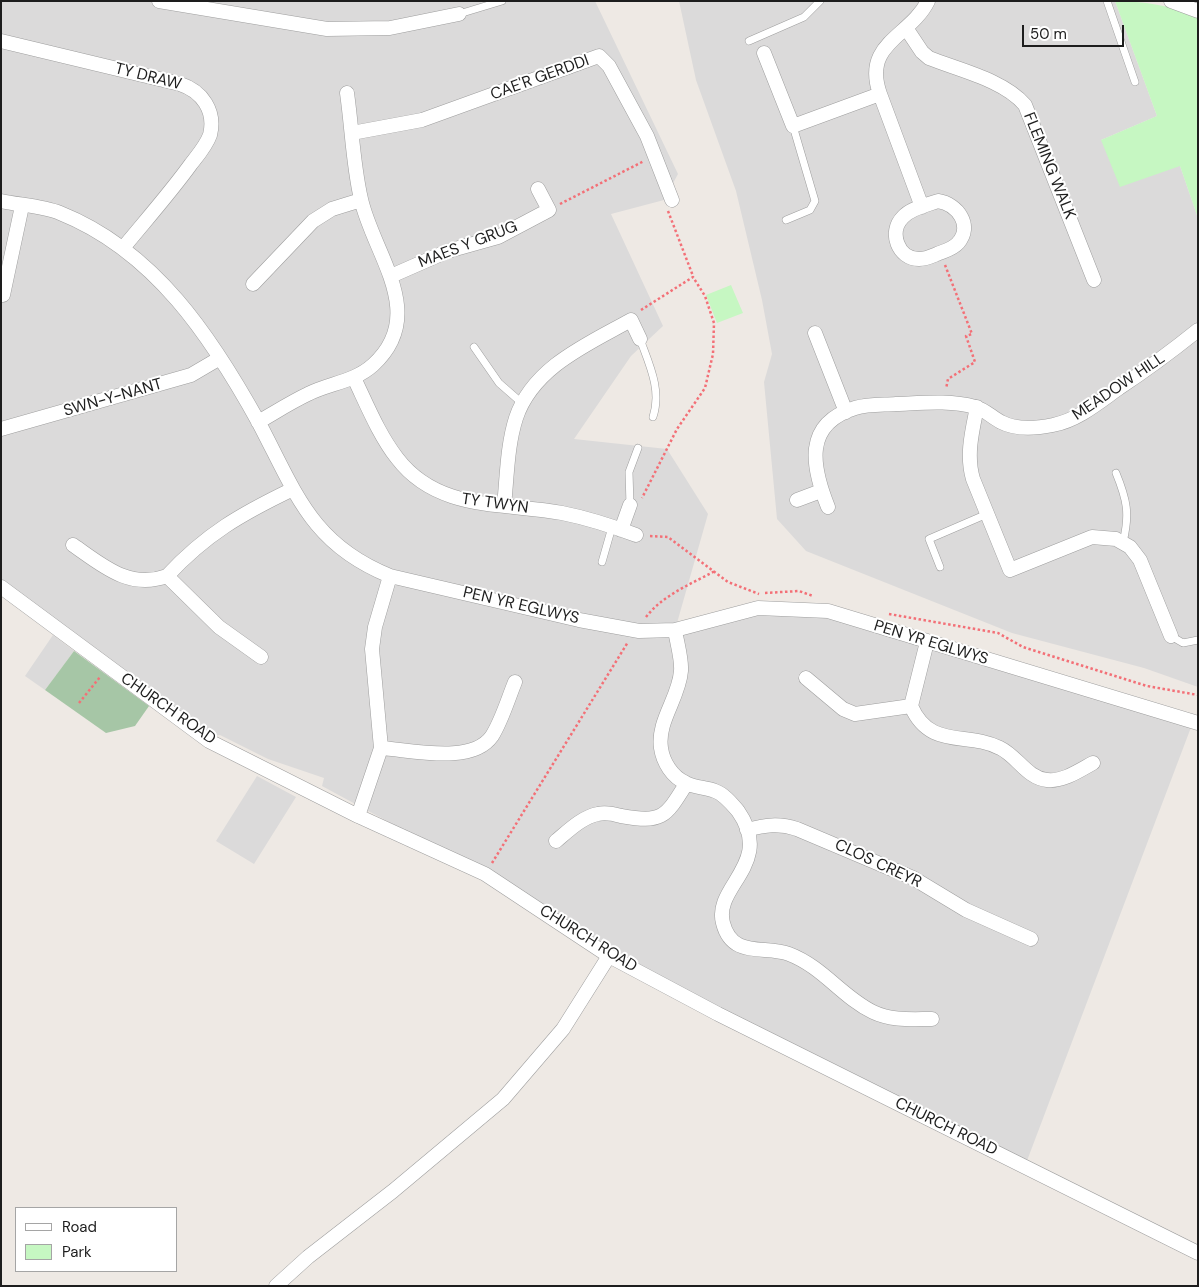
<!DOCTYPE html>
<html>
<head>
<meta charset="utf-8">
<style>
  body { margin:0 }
  #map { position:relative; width:1199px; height:1287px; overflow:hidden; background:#eee9e4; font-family:"DM Sans",sans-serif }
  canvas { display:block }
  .frame { position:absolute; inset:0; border:2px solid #1d1d1d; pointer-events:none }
  .legend { position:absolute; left:15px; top:1207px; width:162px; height:65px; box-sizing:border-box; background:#fff; border:1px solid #a5a5a5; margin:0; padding:6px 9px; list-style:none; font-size:15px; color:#1d1d1d }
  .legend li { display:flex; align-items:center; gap:10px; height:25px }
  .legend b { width:25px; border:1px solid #a5a5a5 }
  .scale { position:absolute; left:1022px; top:25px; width:102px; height:22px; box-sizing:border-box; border:2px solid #1d1d1d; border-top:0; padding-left:6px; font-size:15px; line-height:18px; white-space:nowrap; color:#1d1d1d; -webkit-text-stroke:4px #fff; paint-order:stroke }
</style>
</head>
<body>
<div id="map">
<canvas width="1199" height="1287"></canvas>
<div class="frame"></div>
<ul class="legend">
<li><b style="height:6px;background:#fff"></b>Road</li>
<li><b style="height:14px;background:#c6f7c2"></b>Park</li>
</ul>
<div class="scale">50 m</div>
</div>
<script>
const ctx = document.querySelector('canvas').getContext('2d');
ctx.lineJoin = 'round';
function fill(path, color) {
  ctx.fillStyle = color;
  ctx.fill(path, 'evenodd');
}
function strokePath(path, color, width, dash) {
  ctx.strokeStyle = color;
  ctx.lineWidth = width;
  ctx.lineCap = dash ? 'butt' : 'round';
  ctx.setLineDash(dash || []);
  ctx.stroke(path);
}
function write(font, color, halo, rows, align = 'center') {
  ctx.font = font + ' "DM Sans",sans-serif';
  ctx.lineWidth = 4;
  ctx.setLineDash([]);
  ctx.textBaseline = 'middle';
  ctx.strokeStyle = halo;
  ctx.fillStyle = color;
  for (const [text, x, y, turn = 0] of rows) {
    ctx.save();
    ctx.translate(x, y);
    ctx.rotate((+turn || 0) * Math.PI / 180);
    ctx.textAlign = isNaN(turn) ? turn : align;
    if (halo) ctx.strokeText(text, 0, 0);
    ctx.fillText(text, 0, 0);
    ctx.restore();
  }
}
fill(new Path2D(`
  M1 1H595L678 174 664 200 611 214 663 326 631 356 574 439 667 449 708 514 675 630 730 614 828 611 1193 722 1025 1166 718 1014 485 874 322 786 324 778 268 759 220 735 212 736 1 582Z
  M679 1H1115L1157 116 1101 140 1180 166 1198 218V687L1144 668 1012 633 806 551 777 519 764 382 772 354 762 300 736 191 696 80Z
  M53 635 74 651 45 690 25 676Z
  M257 776 296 797 254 864 216 841Z`), '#dbdada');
fill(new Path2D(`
  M74 651 149 706 135 726 106 733 45 690Z`), '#a6c6a6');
fill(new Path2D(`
  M1115 1C1143 1 1171 6 1198 16V218L1180 166 1120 187 1101 140 1157 116Z
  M731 285 743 313 717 323 706 295Z`), '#c6f7c2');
const lane = new Path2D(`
  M1107 1 1135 82
  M459 14 502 1
  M749 41 804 17 820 1
  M786 220 810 210 815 201 793 126
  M640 339C649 364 662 390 653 417
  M474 347 499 383 523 404
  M1116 473C1127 500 1130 514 1123 542
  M630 505 629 472 638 448
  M602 562 612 527
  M940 567 929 539 987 514
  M1171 636 1183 643 1198 640`);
const street = new Path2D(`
  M159 1 327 29 390 28 459 14
  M1171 1 1198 11
  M906 28 922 52 929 58C959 70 1004 80 1025 105L1094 280
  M1 41 180 84C202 91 216 111 210 135 206 146 198 155 191 164 170 193 146 220 123 248
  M764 53 793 126 880 94
  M352 133 422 120 599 56 609 66 647 136 672 200
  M1 201C20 205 43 206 60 213 155 251 212 338 259 423 296 493 311 544 390 576L579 620 639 631 675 630 758 608 828 611 1198 723
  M938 201C958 204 973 226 958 243 953 249 944 251 937 254 932 256 926 259 919 259 898 259 888 232 903 217 911 208 927 205 938 201Z
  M922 207 880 94C862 43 910 37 928 1
  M391 276 448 251 498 237 549 210 538 189
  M253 284 313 221 332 209 361 200
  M3 295 22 206
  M815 333 846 412
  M354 378C367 405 379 435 397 458 438 512 504 502 562 513 587 518 612 526 636 535
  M977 407C972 432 966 455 973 479L1010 570 1092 537 1116 539 1130 547 1140 560 1171 636
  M258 422C274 413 291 402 308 394 330 383 354 382 373 365 429 314 373 254 361 199 353 165 352 128 347 93
  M1 429 191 375 220 358
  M797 500 821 491
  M504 506C507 478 507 446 516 418 533 367 588 344 631 320L640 339
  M828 507C812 467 803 424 855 408 868 404 883 405 896 404 922 403 950 400 975 407 984 409 993 418 1001 422 1016 430 1038 428 1053 425 1078 420 1098 403 1119 388 1146 370 1172 351 1198 330
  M621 530 630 505
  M73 545C102 565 129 590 167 576L219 627 261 657
  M167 576C206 534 241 514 293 489
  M390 576 375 627 372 649 381 748C412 750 472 765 492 736 502 720 508 699 515 682
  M1 587 209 741 358 816 485 874 609 956 718 1014 1198 1253
  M675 630C677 643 682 659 681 671 679 698 657 721 661 748 663 762 672 777 686 783 695 788 706 787 715 791 724 794 732 804 738 811 775 864 713 886 723 923 732 959 765 945 789 954 823 967 842 997 873 1012 892 1021 912 1019 932 1019
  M806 678 843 709 855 714 911 706 927 642
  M911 706C930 750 967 731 1000 748 1017 756 1027 778 1047 780 1063 782 1080 770 1093 763
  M358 816 381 748
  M747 830C765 825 779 823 797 829L913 878 966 910 1031 939
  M556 841C568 831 582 817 598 814 606 812 614 814 621 816 662 823 665 818 686 784
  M276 1286 308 1257 393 1191 503 1099 563 1029 609 956`);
strokePath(lane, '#9e9e9e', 8);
strokePath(street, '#9e9e9e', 15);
strokePath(new Path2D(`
  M560 204 644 161
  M668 211 693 276
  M945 265 972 334 966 336 975 362 948 379 946 389
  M641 310 693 277 705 296 714 323 713 354 705 388 677 429 642 498
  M650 536 668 537 728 582 759 594
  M765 593 799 591 813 596
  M889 614 998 633 1023 647 1147 686 1198 695
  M646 617C663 595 691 584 715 571
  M79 703 100 677
  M492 863 628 642`), '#f37077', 2.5, [2.5, 2.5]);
strokePath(lane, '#fff', 7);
strokePath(street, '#fff', 14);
write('16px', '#1d1d1d', '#fff', [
  ["TY DRAW",148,77,14],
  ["CAE'R GERDDI",540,78,-20],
  ["FLEMING WALK",1049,166,68],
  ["MAES Y GRUG",468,245,-21],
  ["MEADOW HILL",1119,387,-34],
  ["SWN-Y-NANT",113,398,-16],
  ["TY TWYN",495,504,8],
  ["PEN YR EGLWYS",521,606,13],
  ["PEN YR EGLWYS",931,643,17],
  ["CHURCH ROAD",168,709,35],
  ["CLOS CREYR",878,864,25],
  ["CHURCH ROAD",588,939,32],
  ["CHURCH ROAD",946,1127,26]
]);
</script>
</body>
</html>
